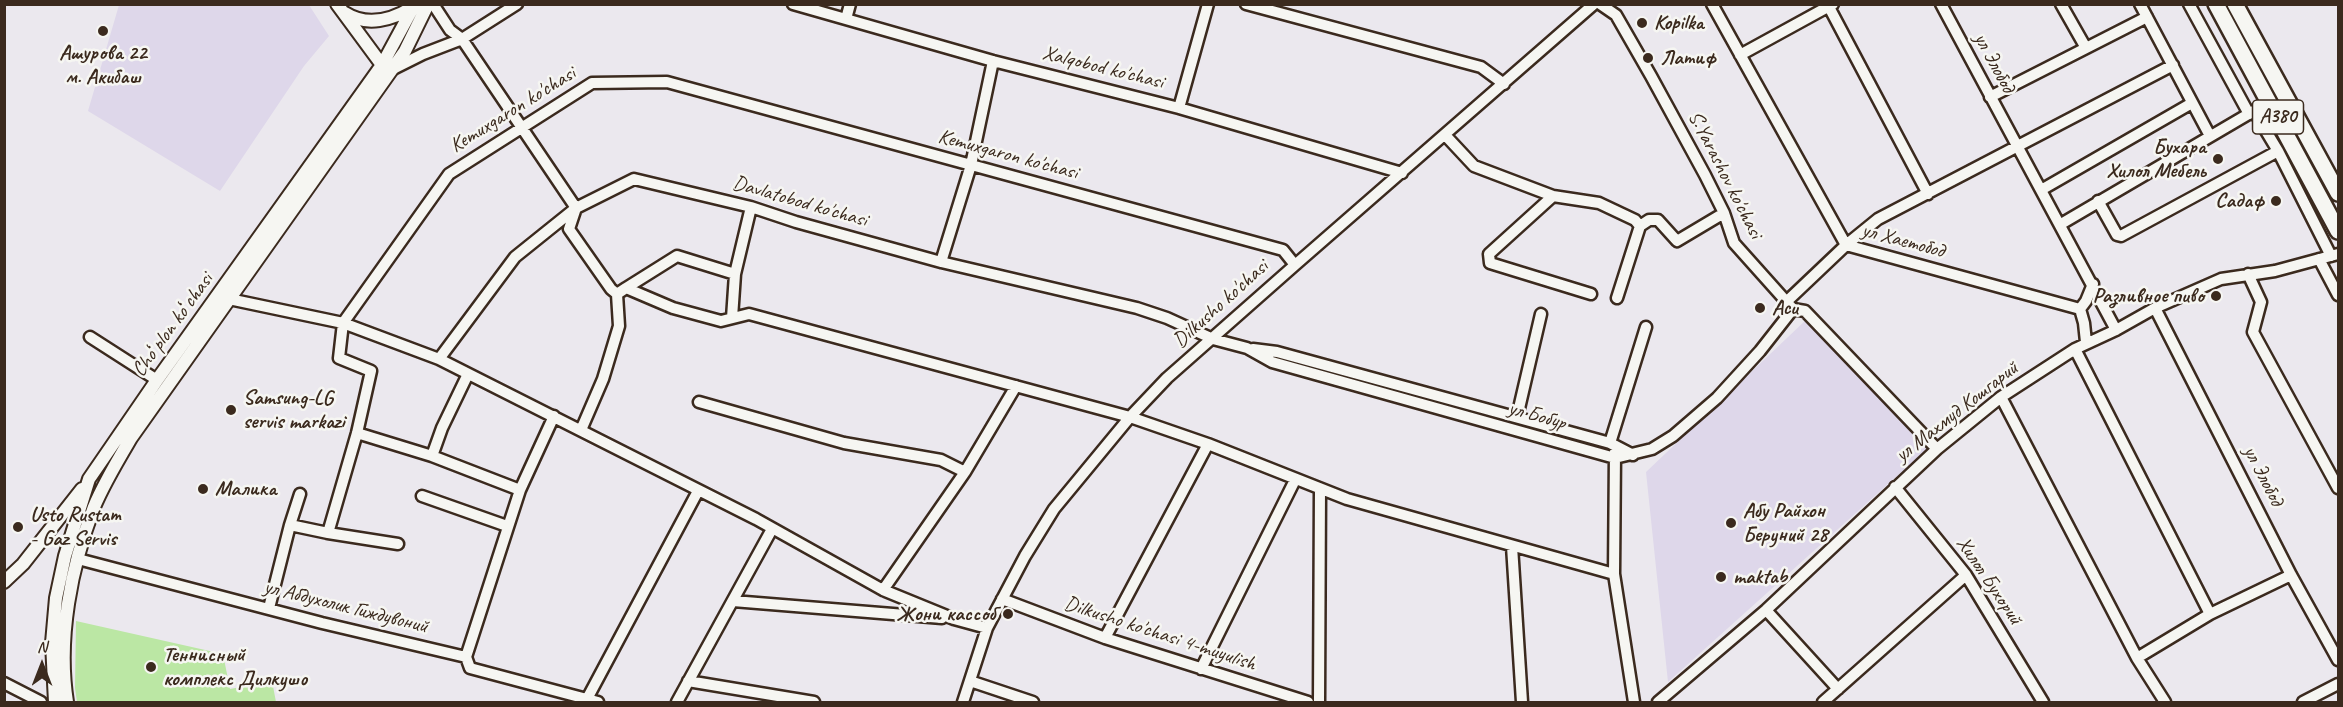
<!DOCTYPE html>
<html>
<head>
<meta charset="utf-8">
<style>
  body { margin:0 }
  #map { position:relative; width:2343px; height:707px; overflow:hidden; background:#ebe8ee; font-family:Caveat,sans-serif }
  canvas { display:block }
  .frame { position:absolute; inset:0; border:6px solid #3b2a1e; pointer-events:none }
  .north { position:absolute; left:12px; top:635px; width:60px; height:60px; -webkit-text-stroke:4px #f6f6f2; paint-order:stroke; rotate:0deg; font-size:16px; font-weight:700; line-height:24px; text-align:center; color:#3b2a1e }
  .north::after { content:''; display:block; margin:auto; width:21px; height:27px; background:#3b2a1e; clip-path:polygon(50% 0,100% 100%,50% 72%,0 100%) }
</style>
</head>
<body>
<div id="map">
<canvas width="2343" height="707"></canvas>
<div class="frame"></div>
<div class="north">N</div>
</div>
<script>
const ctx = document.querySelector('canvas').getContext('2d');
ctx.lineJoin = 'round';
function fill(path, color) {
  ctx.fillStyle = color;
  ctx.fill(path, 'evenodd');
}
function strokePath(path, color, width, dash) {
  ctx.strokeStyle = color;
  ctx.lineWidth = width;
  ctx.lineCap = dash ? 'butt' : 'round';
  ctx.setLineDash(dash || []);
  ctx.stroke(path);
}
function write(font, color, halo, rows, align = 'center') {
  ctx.font = font + ' Caveat,sans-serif';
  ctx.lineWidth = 5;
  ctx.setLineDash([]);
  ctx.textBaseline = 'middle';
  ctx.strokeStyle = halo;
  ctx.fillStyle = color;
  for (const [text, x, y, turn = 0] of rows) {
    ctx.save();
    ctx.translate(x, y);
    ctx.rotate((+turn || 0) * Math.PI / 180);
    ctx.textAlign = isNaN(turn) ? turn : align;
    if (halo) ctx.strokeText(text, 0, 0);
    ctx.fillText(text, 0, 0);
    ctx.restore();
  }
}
fill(new Path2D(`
  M119 5H309L329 36 304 66 220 191 88 111Z
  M1808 318 1927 449 1668 682 1646 472Z`), '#ded7ea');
fill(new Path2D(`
  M76 621 223 654 230 689 272 681 276 702H77L75 688Z`), '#bbe7a4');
const minor = new Path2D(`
  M433 4 450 30 462 39 576 208 569 229 611 289 617 294 619 326 603 379 581 430
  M793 4 993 61 1179 108 1402 173
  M1246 4 1481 67 1504 84
  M1600 4 1616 15 1651 76 1705 175 1724 213 1734 243 1793 309 1805 311 1937 449
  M1712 4 1846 245 2080 309 2084 323 2086 342
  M1941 4 2116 330
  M2061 4 2086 48
  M2140 4 2210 136
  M2189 4 2249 114
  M1829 7 1928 194
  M846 19 850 4
  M1740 55 1833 4
  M393 69 423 54 462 39 517 4
  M1990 97 2147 17
  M1179 108 1208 4
  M2254 111 2278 151 2331 256
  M1446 136 1474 166 1553 196 1599 203 1635 220 1640 226 1617 298
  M2041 190 2192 103
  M1553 196 1489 254 1490 263 1591 294
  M2098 201 2117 235 2121 236 2278 151
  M2061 224 2269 102
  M1640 226 1649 220H1658L1677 241 1724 213
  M2319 259 2338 295
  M941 262 971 165 993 61
  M2248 274 2261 302 2253 332 2338 488
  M626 288 677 256 735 274
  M617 294 626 288 673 308 721 321 749 314 1130 417 1208 444 1347 499 1614 574
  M229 299 343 323 439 359 756 519 883 590 954 619 987 628
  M1786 302 1846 245 1878 219 2173 65
  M2155 308 2291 575 2338 660
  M2080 309 2086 301 2093 284
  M732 318 735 274 751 207
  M90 337 157 380
  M1253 349 1277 352 1610 443 1633 455
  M2075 349 2210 614
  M439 359 515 257 576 208 634 179 751 207 796 222 941 262 1137 308 1167 318 1213 339 1247 348 1272 362 1615 458 1652 449 1673 436 1717 398 1760 351 1793 309
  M2001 397 2137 658 2165 702
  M699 402 844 443 941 460 965 472
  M1517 417 1541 314
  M357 433 432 456 520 490
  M1610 443 1646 327
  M1615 452 1614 574 1634 702
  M432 456 442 428 468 374
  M1895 487 1966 575 2043 702
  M422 496 507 526
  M290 525 300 494
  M328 533 398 544
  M1512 546 1522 702
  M78 559 322 623 466 657 470 668 598 702
  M883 590 965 472 1016 386
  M1002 599 1105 638 1308 702
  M733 601 942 618
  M269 608 290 525 328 533 357 433 371 371 339 358 343 323 449 174 592 83 667 82 1283 250 1295 265
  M1766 610 1838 689
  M1105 638 1208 444
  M466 657 520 490 554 416
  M2137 658 2210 614 2291 575
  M1201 669 1295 480
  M688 681 814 702
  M970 681 1033 702
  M4 683 41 702
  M587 699 698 491
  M677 702 772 529
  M963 702 987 628 1025 556 1054 509 1130 417 1167 378 1295 265 1594 4
  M1319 702 1320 489
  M1658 702 1766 610 1937 449 2001 397 2075 349 2116 330 2155 308 2221 279 2275 271 2338 254
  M1823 702 1966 575
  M2303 702 2338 684`);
const major = new Path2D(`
  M337 4 382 65 389 68
  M345 13C367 27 392 20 413 7
  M4 582 23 564 82 489
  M55 702 52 643 56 598 65 556 89 479 157 380 382 65 415 4
  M67 702C57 638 71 567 94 507 104 483 118 460 131 438L405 51 428 4`);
const highway = new Path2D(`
  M2216 4 2338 231
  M2235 4 2338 193`);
strokePath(minor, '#3b2a1e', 15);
strokePath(major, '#3b2a1e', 16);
strokePath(highway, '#3b2a1e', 20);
strokePath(minor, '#f6f6f2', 10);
strokePath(major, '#f6f6f2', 12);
strokePath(highway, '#f6f6f2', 15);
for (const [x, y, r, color] of [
  [1642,23,6,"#3b2a1e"],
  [103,31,6,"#3b2a1e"],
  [1648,58,6,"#3b2a1e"],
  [2218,159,6,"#3b2a1e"],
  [2276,201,6,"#3b2a1e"],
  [2216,296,6,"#3b2a1e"],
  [1760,308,6,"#3b2a1e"],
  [231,410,6,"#3b2a1e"],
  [203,489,6,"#3b2a1e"],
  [1731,523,6,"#3b2a1e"],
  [18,527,6,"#3b2a1e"],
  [1721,577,6,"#3b2a1e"],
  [1008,614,6,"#3b2a1e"],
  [151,667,6,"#3b2a1e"]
]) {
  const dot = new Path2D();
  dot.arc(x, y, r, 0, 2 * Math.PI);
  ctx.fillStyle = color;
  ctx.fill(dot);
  strokePath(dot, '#f6f6f2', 2);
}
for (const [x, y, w] of [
  [2278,117,51]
]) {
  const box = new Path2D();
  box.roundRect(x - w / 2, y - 17, w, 34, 4.5);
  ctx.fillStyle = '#f6f6f2';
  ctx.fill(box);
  strokePath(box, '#3b2a1e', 1.5);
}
write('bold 20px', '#3b2a1e', null, [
  ["A380",2278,117]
]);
write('bold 21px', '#3b2a1e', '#f6f6f2', [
  ["Kopilka",1654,23],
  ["Ашурова 22",103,53,"center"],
  ["м. Акибаш",103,77,"center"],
  ["Латиф",1660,58],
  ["Бухара",2206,147,"right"],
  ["Хилол Мебель",2206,171,"right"],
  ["Садаф",2264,201,"right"],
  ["Разливное пиво",2204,296,"right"],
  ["Аси",1772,308],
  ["Samsung-LG",243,398],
  ["servis markazi",243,422],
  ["Малика",215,489],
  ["Абу Райхон",1743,511],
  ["Беруний 28",1743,535],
  ["Usto Rustam",30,515],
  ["- Gaz Servis",30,539],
  ["maktab",1733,577],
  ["Жони кассоб",996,614,"right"],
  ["Теннисный",163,655],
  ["комплекс Дилкушо",163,679]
], 'left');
write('21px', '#3b2a1e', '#f6f6f2', [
  ["ул Элобод",1994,63,62],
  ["Xalqobod ko'chasi",1103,68,14],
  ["Kemuxgaron ko'chasi",513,110,-32],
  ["Kemuxgaron ko'chasi",1008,155,15],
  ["S.Yarashov ko'chasi",1725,175,63],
  ["Davlatobod ko'chasi",800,202,16],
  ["ул Хаетобод",1903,241,15],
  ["Dilkusho ko'chasi",1221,304,-42],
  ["Choʻplon koʻchasi",173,325,-54],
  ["ул Махмуд Кошгарий",1957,412,-38],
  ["ул Бобур",1537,416,16],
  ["ул Элобод",2263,476,63],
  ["Хилол Бухорий",1989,581,56],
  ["ул Абдухолик Гиждувоний",346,607,14],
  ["Dilkusho ko'chasi 4-muyulish",1160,634,18]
]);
</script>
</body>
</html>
